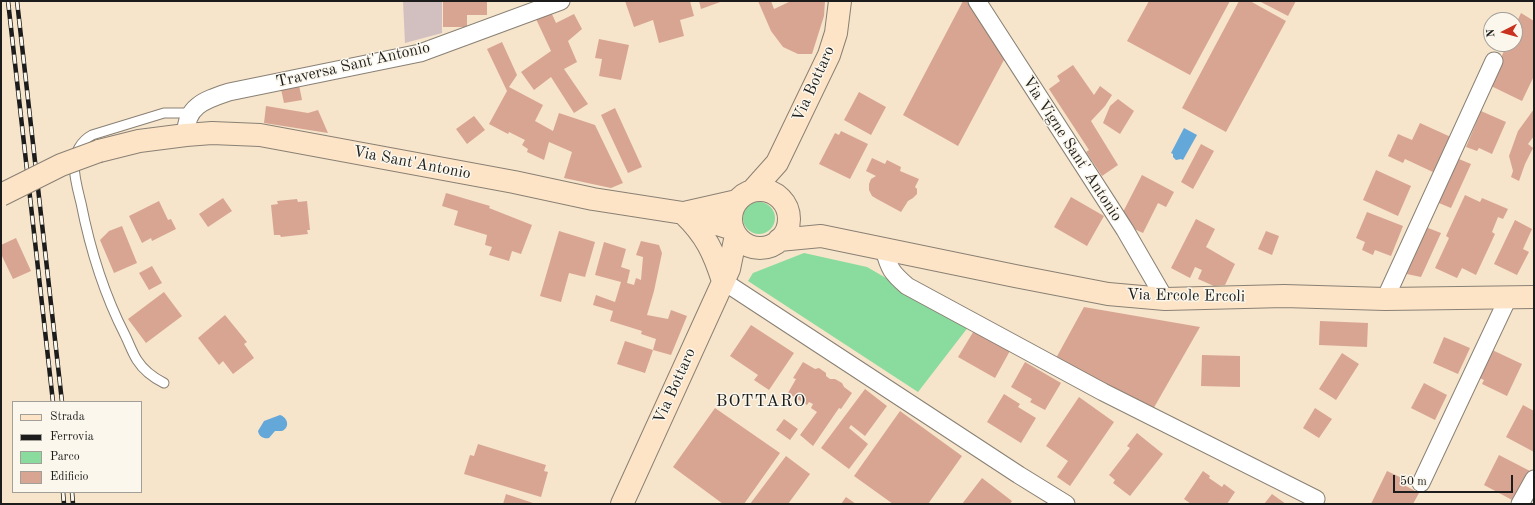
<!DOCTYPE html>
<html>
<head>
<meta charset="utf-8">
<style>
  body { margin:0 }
  #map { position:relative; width:1535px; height:505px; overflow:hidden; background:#f6e4cb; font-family:"Old Standard TT",serif }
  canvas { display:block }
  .frame { position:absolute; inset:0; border:2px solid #1c1c1c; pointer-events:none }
  .legend { position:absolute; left:12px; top:401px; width:130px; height:92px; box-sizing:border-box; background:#fbf7ec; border:1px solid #a29f99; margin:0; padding:5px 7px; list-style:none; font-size:12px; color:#1c1c1c }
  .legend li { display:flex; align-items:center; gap:8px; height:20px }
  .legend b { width:20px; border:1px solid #a29f99 }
  .north { position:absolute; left:1483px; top:12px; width:40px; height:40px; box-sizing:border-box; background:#fbf7ec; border:1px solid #a29f99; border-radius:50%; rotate:264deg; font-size:11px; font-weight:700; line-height:16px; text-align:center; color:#1c1c1c }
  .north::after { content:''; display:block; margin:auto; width:14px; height:18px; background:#c8321e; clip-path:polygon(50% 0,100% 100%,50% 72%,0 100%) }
  .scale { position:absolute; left:1393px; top:475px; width:120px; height:18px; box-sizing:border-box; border:2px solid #1c1c1c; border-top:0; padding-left:5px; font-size:12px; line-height:14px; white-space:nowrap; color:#1c1c1c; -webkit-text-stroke:3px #fbf7ec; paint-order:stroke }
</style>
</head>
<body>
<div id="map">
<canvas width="1535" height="505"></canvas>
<div class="frame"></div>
<ul class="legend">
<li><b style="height:5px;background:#fee4c6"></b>Strada</li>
<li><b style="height:5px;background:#1c1c1c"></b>Ferrovia</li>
<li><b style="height:11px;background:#89dc9d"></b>Parco</li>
<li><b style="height:11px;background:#d9a593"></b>Edificio</li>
</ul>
<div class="north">N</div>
<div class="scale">50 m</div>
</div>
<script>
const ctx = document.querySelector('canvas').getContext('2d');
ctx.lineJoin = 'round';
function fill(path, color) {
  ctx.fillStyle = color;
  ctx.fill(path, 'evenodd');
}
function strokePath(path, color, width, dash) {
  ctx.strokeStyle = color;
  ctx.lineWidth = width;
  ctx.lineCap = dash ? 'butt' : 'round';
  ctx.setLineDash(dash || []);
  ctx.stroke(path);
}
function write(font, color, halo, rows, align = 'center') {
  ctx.font = font + ' "Old Standard TT",serif';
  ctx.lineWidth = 3;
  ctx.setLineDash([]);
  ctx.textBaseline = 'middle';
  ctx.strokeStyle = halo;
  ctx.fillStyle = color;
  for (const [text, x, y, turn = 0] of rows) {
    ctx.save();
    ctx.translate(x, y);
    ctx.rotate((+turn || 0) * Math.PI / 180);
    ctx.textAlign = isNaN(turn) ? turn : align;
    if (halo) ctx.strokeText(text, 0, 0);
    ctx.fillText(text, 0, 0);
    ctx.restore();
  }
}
fill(new Path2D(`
  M403 1H442V33L405 43Z`), '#d2bfc0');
fill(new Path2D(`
  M743 218a16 16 0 1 1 32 0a16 16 0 1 1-32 0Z
  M804 253 867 267 969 326 918 392 748 281 753 273Z`), '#89dc9d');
fill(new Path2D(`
  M1184 128 1197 135 1183 160 1181 159 1176 160 1173 157V154L1171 153Z
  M280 415C287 417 291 427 282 431 280 431 278 431 275 431L269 438C264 439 259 437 258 431L264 421Z`), '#64a7d9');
fill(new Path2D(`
  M443 1H487V15H467V27H443Z
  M625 1H690L694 16 680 20 684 36 659 43 653 20 634 27Z
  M699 1H723L701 9Z
  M758 1H771L774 9 791 1H825L824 16 812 54H798L783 47 771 31Z
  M963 1H968L1005 58 958 146 903 115Z
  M1149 1H1230L1190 75 1127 41Z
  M1239 1H1250L1286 21 1226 132 1182 108Z
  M1259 1H1296L1288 16Z
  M551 12 556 23 574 14 582 29 568 41 577 62 564 69 588 104 574 113 551 77 534 90 521 72 551 51 536 19Z
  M1521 13 1534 21V76L1522 101 1489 85 1507 44H1515V26Z
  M599 39 629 45 621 80 599 76 602 59 595 58Z
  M502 42 517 75 509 87 543 105 535 121 553 131 559 113 595 125 623 183 611 188 564 178 572 152 549 142 544 160 527 152 528 149 522 145 525 140 509 132 508 134 489 124 507 91 487 49Z
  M1073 65 1094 95 1100 86 1112 95 1105 106 1091 121 1118 165 1102 176 1086 152 1089 150 1049 89 1060 81 1057 76Z
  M299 85 302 100 284 103 281 89Z
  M859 92 886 107 871 135 844 120Z
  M1118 99 1134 111 1120 134 1103 123 1110 106Z
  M266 106 308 113 318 110 328 133 264 123Z
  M615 108 642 167 628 173 601 115Z
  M1534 109V136L1528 144 1533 148 1525 164 1519 181 1511 177 1513 171 1509 156 1518 131Z
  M1481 111 1506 122 1492 154 1479 148 1477 151 1466 147Z
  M474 116 485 130 467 144 456 129Z
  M1420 123 1453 138 1435 173 1405 159 1403 163 1388 156 1398 134 1412 140Z
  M841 131 868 144 850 179 819 164 835 133 839 135Z
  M1201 144 1214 151 1193 189 1181 182Z
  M1454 157 1471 164 1451 208 1434 201Z
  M872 158 885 164 887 160 901 167 900 171 919 179 915 187 917 189V194L913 198 908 201 901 212 877 199 872 196 869 190V184L871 179 876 176 866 171Z
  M1376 170 1411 186 1398 216 1363 200Z
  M1142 175 1174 192 1166 207 1158 203 1143 233 1132 228 1123 212Z
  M446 193 490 206 489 208 532 225 521 254 512 251 509 261 489 255 492 247 485 245 487 235 454 225 458 211 442 206Z
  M1465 195 1480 202 1482 198 1508 209 1503 219 1498 217 1492 232 1495 234 1476 275 1462 268 1457 278 1435 268 1449 238 1446 236Z
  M1071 197 1104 216 1087 246 1054 227Z
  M223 198 232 211 208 227 199 214Z
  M297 199 298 202 307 201 310 230H307L308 234 281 237 280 235H274L271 205 278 204 277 201Z
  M159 201 168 220 171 219 176 229 152 241 151 238 142 243 129 216Z
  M1367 212 1403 226 1391 256 1375 250 1373 255 1362 250 1365 242 1356 238Z
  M1196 219 1215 229 1206 247 1235 264 1225 285 1214 286 1198 279 1202 270 1195 267 1190 278 1171 268Z
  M1515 220 1532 229 1523 249 1529 252 1517 275 1494 264Z
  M122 226 137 263 114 273 100 240 109 231Z
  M1423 226 1441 233 1421 277 1402 273Z
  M559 231 595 242 585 277 569 273 561 302 540 296Z
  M1266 231 1279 236 1272 255 1258 249Z
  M16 238 31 271 13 279 1 254V245Z
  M641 241 659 245 662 253 654 291 647 315 668 319 671 310 687 316 671 355 653 350 656 339 641 334 642 331 610 321 613 311 593 305 596 295 615 302 621 282 595 275 604 242 626 249 621 267 630 270 627 283 634 285 636 278 641 280 643 257 636 255Z
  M152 266 162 283 149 290 139 273Z
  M164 292 182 316 146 343 128 319Z
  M1084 307 1200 327 1152 411 1055 360Z
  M225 315 247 342 244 344 254 358 233 374 223 361 219 365 198 338Z
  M1320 321 1368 323 1367 347 1319 345Z
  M751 325 794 353 769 390 754 380 758 375 730 356Z
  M975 329 1011 349 995 378 958 357Z
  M1444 337 1470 348 1458 374 1433 363Z
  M625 341 653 350 645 373 617 364Z
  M1488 348 1522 364 1507 396 1482 384 1484 380 1475 376Z
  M1342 353 1359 364 1336 400 1319 389Z
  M1202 355 1240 356V387L1201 386Z
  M803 362 815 369 819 368 826 373V376L830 379H835L842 383 844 387 852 393 841 409 839 408 813 446 800 435 817 412 811 408 813 404 809 402 807 405 788 393 796 379 793 378Z
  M1025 362 1061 383 1045 410 1030 402 1032 399 1011 387Z
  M1424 383 1447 395 1435 420 1411 408Z
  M865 389 887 406 865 436 851 425 849 428 868 444 849 469 821 448Z
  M1004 394 1020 404 1018 407 1036 418 1021 443 987 422Z
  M1079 397 1114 422 1070 486 1057 477 1068 461 1046 446Z
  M1523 405 1534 411V452L1506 437Z
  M715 408 780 453 744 504H723L673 467Z
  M1315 408 1332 419 1319 438 1303 428Z
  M900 411 962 456 928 504H893L854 476Z
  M784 419 798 429 790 440 776 430Z
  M1137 433 1163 454 1130 496 1113 483 1115 480 1109 475 1130 448 1127 446Z
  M478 444 546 465 544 471 548 472 541 497 464 474 470 455 474 456Z
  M1499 455 1530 471 1514 501 1484 485Z
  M786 456 810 474 788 504H750Z
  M1203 471 1210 476 1209 478 1222 487 1224 484 1235 492 1227 504H1191L1184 499Z
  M1387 471 1406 480 1404 485 1419 493 1413 504H1371Z
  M982 478 1012 501 1010 504H962Z
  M506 494 536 504H503Z
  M1272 494 1286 504H1264Z
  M846 497 856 504H841Z`), '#d9a593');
const lane = new Path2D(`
  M164 383C152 377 144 371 137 360 132 352 129 343 125 335 104 294 90 249 81 203 78 191 74 177 74 164 75 152 81 141 92 135L164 113H190`);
const street = new Path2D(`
  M977 1 1125 230 1165 299
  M186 135C185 106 205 100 229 92L420 53 561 1
  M884 249C889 269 892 273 907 286L1103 392 1316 499
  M723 281 1019 475 1066 504
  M1385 299 1494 61
  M1421 483 1508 298
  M1520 504 1534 479`);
const secondary = new Path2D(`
  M99 151 139 141 186 135 212 133 260 135 514 182 593 199 683 213 733 229
  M731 219a29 29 0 1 1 58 0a29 29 0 1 1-58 0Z
  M752 191 777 163 829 55 836 33 840 1
  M684 213 737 201
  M684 214C706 235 714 253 723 281
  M779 240 821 236 1015 276 1108 294 1165 299 1284 296 1385 299 1534 297
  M622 504 729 269 736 235`);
strokePath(lane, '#898074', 11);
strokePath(street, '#898074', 19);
strokePath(secondary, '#898074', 24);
strokePath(lane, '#fff', 9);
strokePath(street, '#fff', 17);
strokePath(secondary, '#fee4c6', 22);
const rail = new Path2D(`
  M8 1 53 402
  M17 1 62 402
  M63 492 64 504
  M72 492 73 504`);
strokePath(rail, '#1c1c1c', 4.5);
strokePath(rail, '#fbf7ec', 3, [9]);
const secondaryBridge = new Path2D(`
  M1 195 61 165 99 151`);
strokePath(secondaryBridge, '#898074', 24, []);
strokePath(secondaryBridge, '#fee4c6', 22);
write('16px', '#1c1c1c', '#fbf7ec', [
  ["Traversa Sant'Antonio",353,65,-13],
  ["Via Bottaro",814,84,-66],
  ["Via Vigne Sant' Antonio",1072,149,57],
  ["Via Sant'Antonio",412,163,11],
  ["Via Ercole Ercoli",1186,296,1],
  ["Via Bottaro",675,386,-66]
]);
ctx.letterSpacing = '1px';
write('17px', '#1c1c1c', '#fbf7ec', [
  ["BOTTARO",761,402]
]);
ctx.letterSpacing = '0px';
</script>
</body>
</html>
